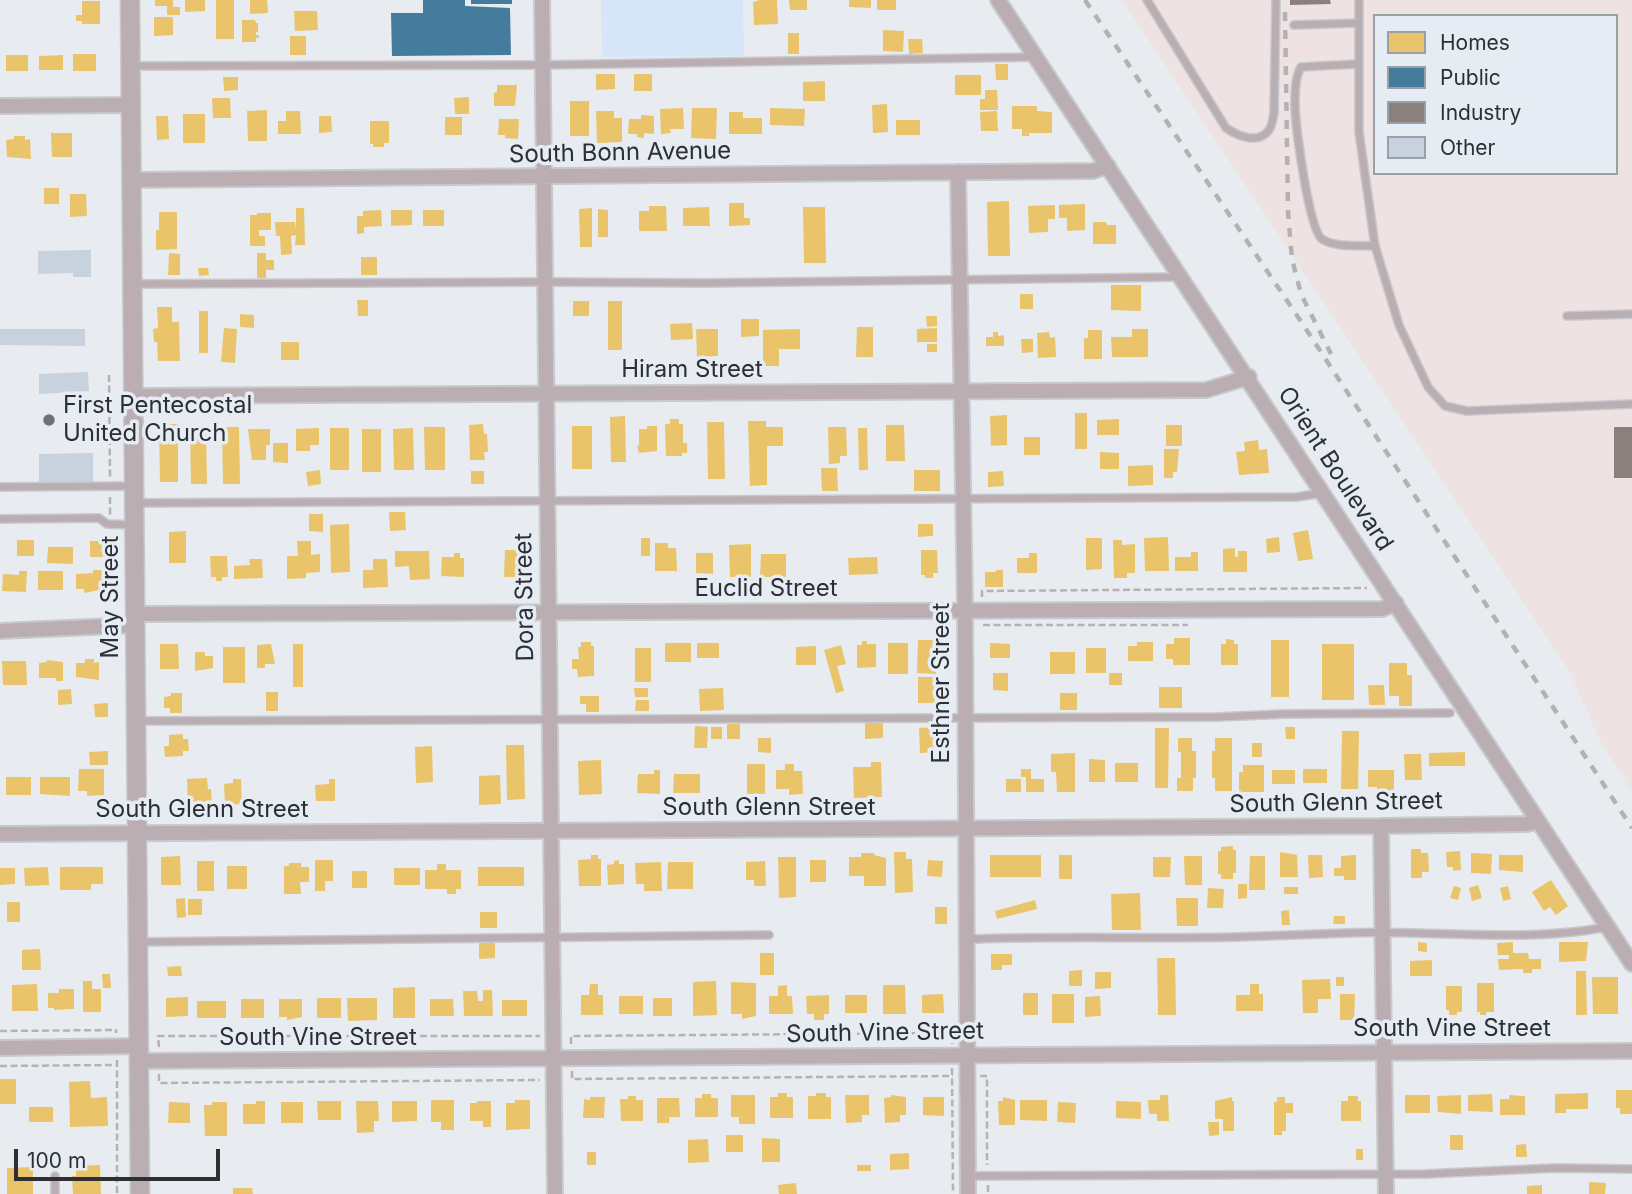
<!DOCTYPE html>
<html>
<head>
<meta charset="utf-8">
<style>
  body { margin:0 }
  #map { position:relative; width:1632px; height:1194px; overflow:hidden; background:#e8ecf0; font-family:Inter,sans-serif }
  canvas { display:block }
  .legend { position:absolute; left:1373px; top:14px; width:245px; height:161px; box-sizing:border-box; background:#e5ecf4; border:2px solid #9ba0a6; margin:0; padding:9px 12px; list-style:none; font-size:21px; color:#2d2f32 }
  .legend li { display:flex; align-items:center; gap:14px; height:35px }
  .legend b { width:35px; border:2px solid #9ba0a6 }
  .scale { position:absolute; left:14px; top:1149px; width:206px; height:32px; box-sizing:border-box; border:4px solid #2d2f32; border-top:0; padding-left:9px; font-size:21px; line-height:24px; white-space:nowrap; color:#2d2f32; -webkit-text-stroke:5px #e5ecf4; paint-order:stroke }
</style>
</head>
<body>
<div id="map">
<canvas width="1632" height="1194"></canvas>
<ul class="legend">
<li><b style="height:19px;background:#e9c46a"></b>Homes</li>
<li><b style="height:19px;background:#457b9d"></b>Public</li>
<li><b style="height:19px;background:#8a817c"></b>Industry</li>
<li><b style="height:19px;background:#c7d2de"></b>Other</li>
</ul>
<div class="scale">100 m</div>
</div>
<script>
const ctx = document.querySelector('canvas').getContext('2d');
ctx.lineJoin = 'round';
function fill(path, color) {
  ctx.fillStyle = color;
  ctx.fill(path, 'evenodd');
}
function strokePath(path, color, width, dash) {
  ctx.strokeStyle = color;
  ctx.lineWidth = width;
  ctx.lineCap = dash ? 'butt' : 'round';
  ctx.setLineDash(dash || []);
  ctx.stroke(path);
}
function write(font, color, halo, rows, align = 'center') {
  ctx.font = font + ' Inter,sans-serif';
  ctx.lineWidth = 7;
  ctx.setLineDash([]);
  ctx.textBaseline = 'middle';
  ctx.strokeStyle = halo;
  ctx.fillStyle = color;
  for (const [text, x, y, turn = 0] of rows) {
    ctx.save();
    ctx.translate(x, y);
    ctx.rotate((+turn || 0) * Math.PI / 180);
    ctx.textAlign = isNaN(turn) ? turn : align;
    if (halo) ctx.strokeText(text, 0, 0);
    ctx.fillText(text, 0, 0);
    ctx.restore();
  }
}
fill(new Path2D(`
  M1122 0H1632V792L1599 739 1571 674ZM1375 16H1616V173H1375Z`), '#efe2e2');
fill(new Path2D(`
  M601 0H743L744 56 602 57Z`), '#d6e5f8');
fill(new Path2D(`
  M155 0H173V7H180V15H167V6H155Z
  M185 0H205V11L185 12Z
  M216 0H234V39H216Z
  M250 0H267L268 13 250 14Z
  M760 0H777L778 24 754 25 753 2Z
  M789 0H807V10H790Z
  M849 0H871V8L849 7Z
  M877 0H896V10H877Z
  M82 1H100V24H82V21H76V15H82Z
  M294 11H317L318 30 295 31Z
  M154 17H173V35L154 36Z
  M242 20H255L256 23H258V32H256V35H259V38H256V42H242Z
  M883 30 904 31 903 52 883 51Z
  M788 33H799V54H788Z
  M290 36H306V55H290Z
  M908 39H922L923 53 909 54Z
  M73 54H96V71H73Z
  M6 55H28V71H6Z
  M63 55V70H39V56Z
  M995 64H1008V80H996Z
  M596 74H615V89L596 90Z
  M634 74H652V91H634Z
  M955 75H981V95H955Z
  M223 77H238V90L224 91Z
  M825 81V101H803V82Z
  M497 85H517L515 106H494V93L497 92Z
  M985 90H997L998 110H980V99H985Z
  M469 97V114H455L454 98Z
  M212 98H230L231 118H213Z
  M570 101H589V136H570Z
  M887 104 888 132 873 133 872 105Z
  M1012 106H1037V111L1052 112V133H1029V136H1022V129H1012Z
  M683 108 684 129H670L671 133 661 134 660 109Z
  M692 108H717L716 139 691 138Z
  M770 108 805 109 804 126 770 125Z
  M267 110V141H248L247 111Z
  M286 111H300L301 134H278V121H286Z
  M596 111H614V118H622V142L597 143Z
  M997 111 998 131H981L980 112Z
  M729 112H743V118H762V134H729Z
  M183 114H205V143H183Z
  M641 115 654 116V134L644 133V138L637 137V134H628L629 119H641Z
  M156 116H168L169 139 157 140Z
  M319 116H331L332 132 319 133Z
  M445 117H462V135H445Z
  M499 119H519L518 139 505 138V135H498Z
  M896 120H920V135H896Z
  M370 121H389V143H384V147H373V144H370Z
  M51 133H72V157H52Z
  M14 136H25V140L30 139 31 159 7 157 6 140 14 139Z
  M44 188H59V204H44Z
  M70 194H86L87 216 70 217Z
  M1009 201 1010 256H988L987 202Z
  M729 203H744V218H750V225L729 226Z
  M1085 204V230L1067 231V218H1059V205Z
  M1055 205V219H1048V232L1029 233 1028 206Z
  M649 206H666L667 231H639V211H649Z
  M709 207 710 226H683V208Z
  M803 207H825L826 263H804Z
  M296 208H304L305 245H295L296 235 291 236 292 254 281 255 280 236H276L275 222H295L296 230Z
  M592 208V247H580L579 209Z
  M598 209 608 210V237H598Z
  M381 210 382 226 364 227V233L357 234V216H363V211Z
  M391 210H412V225L391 226Z
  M423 210H444V226H423Z
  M159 212H177V249L156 250V230H159Z
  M257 213H271V230H259V236H265V246H250V215H257Z
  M1093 222H1106L1107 225H1116V244H1093Z
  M169 253 180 254V275H168Z
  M257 253H266V260H274V270H266V278H257Z
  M361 257H377V275H361Z
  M198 268H208L209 275 199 276Z
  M1111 285H1141V311L1111 310Z
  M1020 294H1033V309H1020Z
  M357 300H368V316H358Z
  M573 301H589V316H573Z
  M608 301H622V350H608Z
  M157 307H172V322H179L180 361H158L157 342H154L153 329 158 328Z
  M199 311H208V353H199Z
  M240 314 254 315V328L240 327Z
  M926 316H937V326L927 327Z
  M741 319H759V336L741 337Z
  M692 323 693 339 671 340 670 324Z
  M857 327H873V357H856Z
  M224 328 237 329 235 363 221 362Z
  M937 328V342H917V329Z
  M696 329H718V356L697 357Z
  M800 329V349H779V366H763V330Z
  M1132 329H1148V357H1112L1111 337H1132Z
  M1088 330H1102V359H1084V338H1088Z
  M993 332H998V336L1004 335V346H986V337H993Z
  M1049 332 1050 338 1055 337 1056 357 1038 358 1037 333Z
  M1021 339H1033V352L1022 353Z
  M281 342H299V360H281Z
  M927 344H937V352H927Z
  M1075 413H1087V449H1075Z
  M1007 415V445L991 446 990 416Z
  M625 416 626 462H611L610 417Z
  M670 419H679V424H683V443H687V453H682V456H666L665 424H670Z
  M1119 419V435H1097V420Z
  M748 421H766V427H783V446H767V485L750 486Z
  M707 422H724L725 479H708Z
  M159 424H178V482H160Z
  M483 424 484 434H487L488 452H484L485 460H470L469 425Z
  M886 425H904L905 461H886Z
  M1166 425H1182V446H1166Z
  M572 426H592V469H572Z
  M647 426H657V451L639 453 637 446H639V429H647Z
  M222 427H239L240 484H223Z
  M424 427H445V470H425Z
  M828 427H846L847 456H840V463L829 464Z
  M190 428H206L207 484H191Z
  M319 428V445H310V451H296V429Z
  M330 428H349V470H330Z
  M413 428 414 470H394L393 429Z
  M858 428H867L868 470H859Z
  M248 429H270V445H266V460H252Z
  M362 429H381V472H362Z
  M1024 437H1040V455H1024Z
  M1258 440 1259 450 1267 449 1269 473 1239 475 1236 452 1245 451 1244 442Z
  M273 443H288V463L273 462Z
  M1164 449H1179L1177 472H1173V478H1164Z
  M1100 452 1119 453V469H1100Z
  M1153 465V485L1128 486V466Z
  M821 468H837L838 491H822Z
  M320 470 321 484 308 486 306 472Z
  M914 470H940V491H914Z
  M471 471H484V484H471Z
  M1003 471 1004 486 988 487V472Z
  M389 512H405L406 530 390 531Z
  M309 514H323V532L309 531Z
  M349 524 350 572 331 573 330 525Z
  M918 524H933V536L918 537Z
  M1308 530 1313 559 1298 561 1293 533Z
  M186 531V563H169V532Z
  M1168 537 1169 571H1145L1144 538Z
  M1279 537 1280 552 1267 553 1266 539Z
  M641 538H650V556H641Z
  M1086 538H1102V569L1086 570Z
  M17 540H34V556H17Z
  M1113 540H1122V545L1135 544V573H1127V578H1114Z
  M90 541H102L103 557H90Z
  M297 541H311V555L320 554V572L306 573V578L287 579V556H298Z
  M655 543H668V548H676L677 571H655Z
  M751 544V577H730L729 545Z
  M48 547H73V564L47 563Z
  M1235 548V557H1238V551H1247V572H1223V549Z
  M505 550H518V577H504Z
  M921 550H937L938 573H933V578H925V575H921Z
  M395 551H429L430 579 410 580 409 566 395 567Z
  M1191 552H1198V571H1175V557H1191Z
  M454 553H460V558H464V577L441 576 442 557H454Z
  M696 553H713V574L696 573Z
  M1029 553H1037V573H1017V558H1029Z
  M761 554H786V577H760Z
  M210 556H227L228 577H222V581H216V577H211Z
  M877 557 878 574 849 575 848 558Z
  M249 559H262L263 578 234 579V566L250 565Z
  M373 559H387L388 587 363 588V570H373Z
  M93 570H104V589L84 593V589H76V574L93 573Z
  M996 570H1003V587H985V572H996Z
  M19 571H27L26 592 2 591 3 574 19 575Z
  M38 571H63V590H38Z
  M1174 638H1190V665H1173V659H1166V644H1174Z
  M1226 639 1234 640V644H1238V665H1221V644H1226Z
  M918 640H936V674L917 673Z
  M1271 640H1289V697H1271Z
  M862 641H867V644H876V667L857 668V645H862Z
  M581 642H591V646H594V676L578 677 577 669H572V659H579L578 647H581Z
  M1137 642H1153V661H1128V646H1137Z
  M665 643H691V662H665Z
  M697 643H719V658H697Z
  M888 643H908V674H888Z
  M990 643 1010 644V658H990Z
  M160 644H178L179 669H160Z
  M271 644 275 664H265V668H257V645Z
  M293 644H303V687H293Z
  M1322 644H1354V700H1322Z
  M841 645 846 664 837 666 844 691 836 693 824 650Z
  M816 646V665H796V647Z
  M223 647H245V683H223Z
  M635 648H651V682H635Z
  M1086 648H1106V673H1086Z
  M195 652H205V656H213V668L195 671Z
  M1050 652H1075V674H1050Z
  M85 659H94V663L99 662V680L76 677V663H85Z
  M47 660 63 662V681H56V678H39V663L47 662Z
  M2 661H26L27 685H3Z
  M1389 663H1407V675H1412V706H1399V696H1389Z
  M993 673H1008V691L993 690Z
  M1109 673H1122V685H1109Z
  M918 677H935V703H918Z
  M1368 685H1384L1385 705H1369Z
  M1159 687H1182V708H1159Z
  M634 688H648V697H635Z
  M723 688 724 710 700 711 699 689Z
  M71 689 72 704 58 705V690Z
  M266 692H278V711H266Z
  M171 693H182V713H170V708H164V697L171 696Z
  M1060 693H1077V710H1060Z
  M580 696H599V712H586V704H580Z
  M636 700H649V711H635Z
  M108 703V717H95L94 704Z
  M865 723H883V738L865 739Z
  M727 724H740V739H727Z
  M695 726 708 727 707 748H694Z
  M711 727H722V739H711Z
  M936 727 937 752 920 753 919 728Z
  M1285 727H1295V739H1286Z
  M1155 728H1169L1168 788H1155Z
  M1342 731H1359L1358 789H1341Z
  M183 734V739H188L189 751H183V756L165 757 164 746H169V735Z
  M758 738H771V753L758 752Z
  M1178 738H1192V751H1196V778H1193V791H1177V778H1181V752H1178Z
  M1215 738H1232V791H1215V778H1212V751H1215Z
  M1252 743H1262V757H1252Z
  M506 745H524L525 799 507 800Z
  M432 746 433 782 416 783 415 747Z
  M108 751V765H90L89 752Z
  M1465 752V766H1429V753Z
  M1075 753V792H1057L1056 772H1051V754Z
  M1404 754H1421L1422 780H1405Z
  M1089 759 1105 760V782H1089Z
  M601 760 602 794 579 795 578 761Z
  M871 762H881L882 797 854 798 853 767H871Z
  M1115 763H1138V782H1115Z
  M747 764H765V794H747Z
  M785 764H794V771H802L803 794 789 795V789H776V770H785Z
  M1243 765H1264V792H1239V772H1243Z
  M79 769H104V795L87 796V791H78Z
  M1021 769H1031V779H1044V792H1026V777H1021Z
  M1303 769H1327V783H1303Z
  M654 770H660V794L637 793 638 774H654Z
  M1272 770H1295V784H1272Z
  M1368 770H1394V791H1377V787H1368Z
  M674 774H700V793H673Z
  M500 775 501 804 479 805V776Z
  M6 777H31V795H6Z
  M40 777H70V796L40 794Z
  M207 778 208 789H211L212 805H188L187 779Z
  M233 779H241L242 804 225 805 224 784 233 783Z
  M329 779H335V801H316L315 785 329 784Z
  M1006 779H1021V792H1006Z
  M1233 846V850H1236V873H1233V879H1221V874H1218V851H1221V847Z
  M1411 849H1421V853H1428L1429 872H1422V878H1411Z
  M1460 851 1461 870 1453 871V867H1447L1446 852Z
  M894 852H906V859H912L913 892 895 893Z
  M1280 852 1297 855 1298 877H1280Z
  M861 853H874V855L886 858V886H864V876H849V857H861Z
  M1471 853 1492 854 1491 874 1471 873Z
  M591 855H598V859H601V886H579L578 860 591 859Z
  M990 855H1041V877H990Z
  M1059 855H1072V879H1059Z
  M1308 855H1322L1323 877 1309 878Z
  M1356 855V880H1344V876H1334V868H1341V856Z
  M1499 855H1523V872L1499 870Z
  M180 856 181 885H161V857Z
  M1184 856H1202V885H1185Z
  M1250 856H1265V890H1249Z
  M778 857H796V897L779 898Z
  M1153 857H1171L1170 877H1153Z
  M315 860H333V881H325V891H315Z
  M619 860V864H624V884L608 885 607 865 614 864V861Z
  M810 860H826V882H810Z
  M928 860 943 861 942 877 927 876Z
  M197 861H214V891H197Z
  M765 861 766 886H754V880H746V862Z
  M661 862 662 891H644V884H636L635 863Z
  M668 862H693V889H667Z
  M289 863H301V867H309V882H300L301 894H284V866H289Z
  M437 864H446V870H461V889H456V894H447V889H425V870H437Z
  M227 866H247V889H227Z
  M48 867 49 885 25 886 24 868Z
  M60 867H103V884H91V890H60Z
  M478 867H524V886H478Z
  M0 868H15V884L0 885Z
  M394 868H420V885H394Z
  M352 871H367V888H352Z
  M1551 880 1568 906 1556 915 1550 907 1544 911 1532 892Z
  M1238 884H1247V898L1238 899Z
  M1478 885 1482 898 1472 901 1469 888Z
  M1454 886 1461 888 1458 900 1450 898Z
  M1508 886 1511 899 1503 901 1500 888Z
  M1284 887H1298V894H1284Z
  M1208 888 1224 889 1223 908H1207Z
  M1140 893 1141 930H1112L1111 894Z
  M185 898 186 917 177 918 176 899Z
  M1176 898H1198V926H1177Z
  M188 899H202V915H188Z
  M1035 900 1037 909 997 919 995 911Z
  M7 902H20V922H7Z
  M935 907H947V924H935Z
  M1289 910 1290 925H1282L1281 911Z
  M480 912H497V928H480Z
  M1334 916H1345V924H1333Z
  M479 942H495V958L479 959Z
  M1418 942 1427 943V952L1418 951Z
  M1513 942V953H1528L1529 959H1541V969H1532V973H1523V969L1499 970 1498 959H1509V955H1498L1497 943Z
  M1559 942H1588L1586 961 1559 962Z
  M40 949 41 970H22V950Z
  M760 953H774V975H760Z
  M991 954H1012V965H1002V970H991Z
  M1157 958H1175L1176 1015H1158Z
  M1432 960V976H1410V961Z
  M181 966 182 976H168L167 967Z
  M1082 970V986H1069V971Z
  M1576 971H1586L1587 1015H1576Z
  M1095 972H1111V988L1095 989Z
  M102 974H110L111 988H103Z
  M1336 977H1344V986H1336Z
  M1592 977H1618V1014H1593Z
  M1330 979 1331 999H1318V1013H1303L1302 980Z
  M83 981H92V989H101V1012H83Z
  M716 981 717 1015 693 1016V982Z
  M731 982 756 983V1016L742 1019V1014H731Z
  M1477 983H1494V1012H1486V1015H1480V1012H1477Z
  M37 984 38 1011H12V985Z
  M590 984H598V995H603V1015H581V995H589Z
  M1250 984H1259V994H1263V1011H1236V995H1250Z
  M787 985V996H792L793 1014H769V996H778V986Z
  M883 985H905L906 1014H883Z
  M1446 986H1462V1012H1457V1015H1449V1010H1446Z
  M415 987V1018H393V988Z
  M59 989H74V1009L54 1010V1008H48V993H59Z
  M483 990H492L493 1016H464L463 991H477L478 1001H483Z
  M1023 993H1038V1015H1023Z
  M943 994 944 1013H922V995Z
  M1052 994H1074V1023H1052Z
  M1340 994H1355L1354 1020H1340Z
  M829 995V1014H824V1020H814V1014H807L806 996Z
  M845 995H867V1013H845Z
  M619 996H643V1014H619Z
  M1100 996 1101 1016 1085 1017V997Z
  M188 997V1016L166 1017V998Z
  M317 998H341V1018H317Z
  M347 998H377V1020L348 1021Z
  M653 998H672V1016H653Z
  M241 999H264V1018H241Z
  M279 999H302V1017L287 1020V1017H279Z
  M430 999H453L454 1016H430Z
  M502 1000H527V1016H502Z
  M197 1001H226V1018H197Z
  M0 1079H16V1104H0Z
  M90 1081 91 1098 107 1097 108 1126 70 1127 69 1082Z
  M1616 1090H1632V1114H1620V1108H1616Z
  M778 1093H787V1097H793V1118H770V1097H778Z
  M816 1093H826V1097H831V1119H808V1096H816Z
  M1588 1093V1109H1566V1113H1555V1094Z
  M702 1094H711V1098H718V1117H695V1098H702Z
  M1492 1094 1493 1112 1468 1111V1095Z
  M731 1095H755V1124H739V1117H731Z
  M845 1095H869V1115H862V1122L846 1123Z
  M891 1095 906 1097V1115H900V1122L885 1123 884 1098 891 1097Z
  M1160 1095H1168L1169 1121H1157V1114H1149L1148 1100H1160Z
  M1405 1095H1430V1113H1405Z
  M1461 1095V1114L1438 1112 1437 1096Z
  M1509 1095 1525 1096V1115H1500V1099H1509Z
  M628 1096H636V1100H643V1121H621L620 1099H628Z
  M1348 1096H1358V1101H1361V1121H1341V1101H1348Z
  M590 1097H605L604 1118H583L584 1099 590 1100Z
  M923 1097H944V1116L923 1115Z
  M1003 1097 1015 1100V1125H999L998 1101H1003Z
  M1232 1097V1101H1234V1131H1223V1119H1215V1101Z
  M1277 1097H1285V1103H1293V1113H1286V1131H1282V1135H1274V1102H1277Z
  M657 1098H679L680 1117H669V1123H657Z
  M431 1100H454V1130H441V1122H431Z
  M515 1100H530V1129L506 1130V1103H515Z
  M1020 1100H1047V1121L1020 1120Z
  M256 1101H265V1124H243V1104H256Z
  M317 1101H341V1120H318Z
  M356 1101H378L379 1121H374V1132L357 1133Z
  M392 1101H417V1121L392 1122Z
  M477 1101H491V1127H483V1121H470V1103H477Z
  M1116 1101 1141 1102V1119L1116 1118Z
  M169 1102 190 1103V1123H168Z
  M212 1102H227V1136H205L204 1105H212Z
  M281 1102H303V1123H281Z
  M1058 1102 1076 1103 1075 1123 1057 1122Z
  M29 1107H53V1122H29Z
  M1208 1122H1219V1135L1209 1136Z
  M726 1135H743V1152H726Z
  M1450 1135H1463V1150H1450Z
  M762 1138 780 1139V1162H762Z
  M708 1139 709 1162 688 1163V1140Z
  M1526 1144 1527 1157H1516V1145Z
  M1356 1149H1363V1160H1356Z
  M587 1152H596V1165H587Z
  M909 1153V1169L890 1170V1154Z
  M100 1165 101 1194H73L72 1176H76V1166Z
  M857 1165H871V1171H857Z
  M33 1167V1194H7V1168Z
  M1589 1182 1606 1183 1605 1194H1589Z
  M796 1183 797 1194H779L778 1185Z
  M1542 1185V1194H1527V1186Z
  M233 1188H252L253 1194H233Z`), '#e9c46a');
fill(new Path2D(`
  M423 0H465V6L510 8 511 55 392 56 391 13H423Z
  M471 0H512V4H471Z`), '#457b9d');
fill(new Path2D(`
  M1290 0H1330L1331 4 1290 5Z
  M1614 427H1632V478H1614Z`), '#8a817c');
fill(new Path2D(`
  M91 250V277H73V273L38 274V251Z
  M0 329H85V346L0 345Z
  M88 372 89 391 39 394V374Z
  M93 453V483L39 484V454Z`), '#c7d2de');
const service = new Path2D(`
  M1147 0 1226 128C1238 136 1258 145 1269 130 1272 126 1273 118 1274 113L1276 0
  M1359 0V132L1375 246 1399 325 1428 387 1445 406 1467 411 1632 404
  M1294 25 1358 23
  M1358 64 1301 67C1295 78 1295 92 1295 104 1295 124 1309 231 1322 239 1335 248 1360 245 1375 246
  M131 66 543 65 1036 57
  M134 284 546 282 705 283 1179 277
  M1567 316 1632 314
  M0 487 134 486
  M135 503 1296 497 1323 493
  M0 519 99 518 107 524 134 525
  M138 721 1217 717 1285 714 1450 713
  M966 937 977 939C1064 936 1150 939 1237 937 1274 936 1311 934 1348 933 1432 930 1525 943 1607 927
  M139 942 769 935
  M968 1176 1425 1174 1555 1168 1632 1169
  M55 1194V1176`);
const minor = new Path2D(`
  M542 0 555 1194
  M998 0 1632 964
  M0 106 131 105
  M958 172 965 610 968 1194
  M132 180 1093 171 1108 166
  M134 396 1206 390 1249 377
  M136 614 1382 609 1396 603
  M0 631 136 625
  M1381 826 1386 1194
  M0 834 1381 826 1527 824 1538 821
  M0 1048 139 1046
  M139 1061 1632 1051`);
const tertiary = new Path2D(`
  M130 0 140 1194`);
strokePath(service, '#c7cacd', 10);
strokePath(minor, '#c7cacd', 18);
strokePath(tertiary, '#c7cacd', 21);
strokePath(new Path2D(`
  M109 375 110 477
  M110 497V515
  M982 597V591L1367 588
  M983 625H1188
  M0 1031 116 1030V1033
  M571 1044V1036L952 1033V1044
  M159 1047 158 1036H540
  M117 1060V1194
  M0 1066 117 1065
  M952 1068 953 1194
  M572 1071V1079L953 1076
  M159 1074V1083L540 1080
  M980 1076H987V1165
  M988 1185V1194`), '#b7b0b4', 2.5, [7, 3.5]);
strokePath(service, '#bbaeb3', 7);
strokePath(minor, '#bbaeb3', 14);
strokePath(tertiary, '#bbaeb3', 18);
strokePath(new Path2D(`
  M1085 0 1302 323 1632 828
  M1285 12 1288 212 1292 259 1301 294 1331 354`), '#b5b0b4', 4.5, [9, 9]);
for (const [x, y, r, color] of [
  [49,420,7,"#6e7174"]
]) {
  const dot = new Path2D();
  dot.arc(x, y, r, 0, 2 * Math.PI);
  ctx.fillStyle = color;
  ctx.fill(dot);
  strokePath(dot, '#e5ecf4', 2.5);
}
write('24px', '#2d2f32', '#e5ecf4', [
  ["South Bonn Avenue",620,153,-1],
  ["Hiram Street",692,370],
  ["Orient Boulevard",1335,469,57],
  ["Euclid Street",766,589],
  ["May Street",111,597,-90],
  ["Dora Street",525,597,-91],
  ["Esthner Street",942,683,-90],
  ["South Glenn Street",1336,803,-1],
  ["South Glenn Street",769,808],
  ["South Glenn Street",202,810],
  ["South Vine Street",1452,1029],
  ["South Vine Street",885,1033,-1],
  ["South Vine Street",318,1038]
]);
write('24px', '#2d2f32', '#e5ecf4', [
  ["First Pentecostal",63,406],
  ["United Church",63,434]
], 'left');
</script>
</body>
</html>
